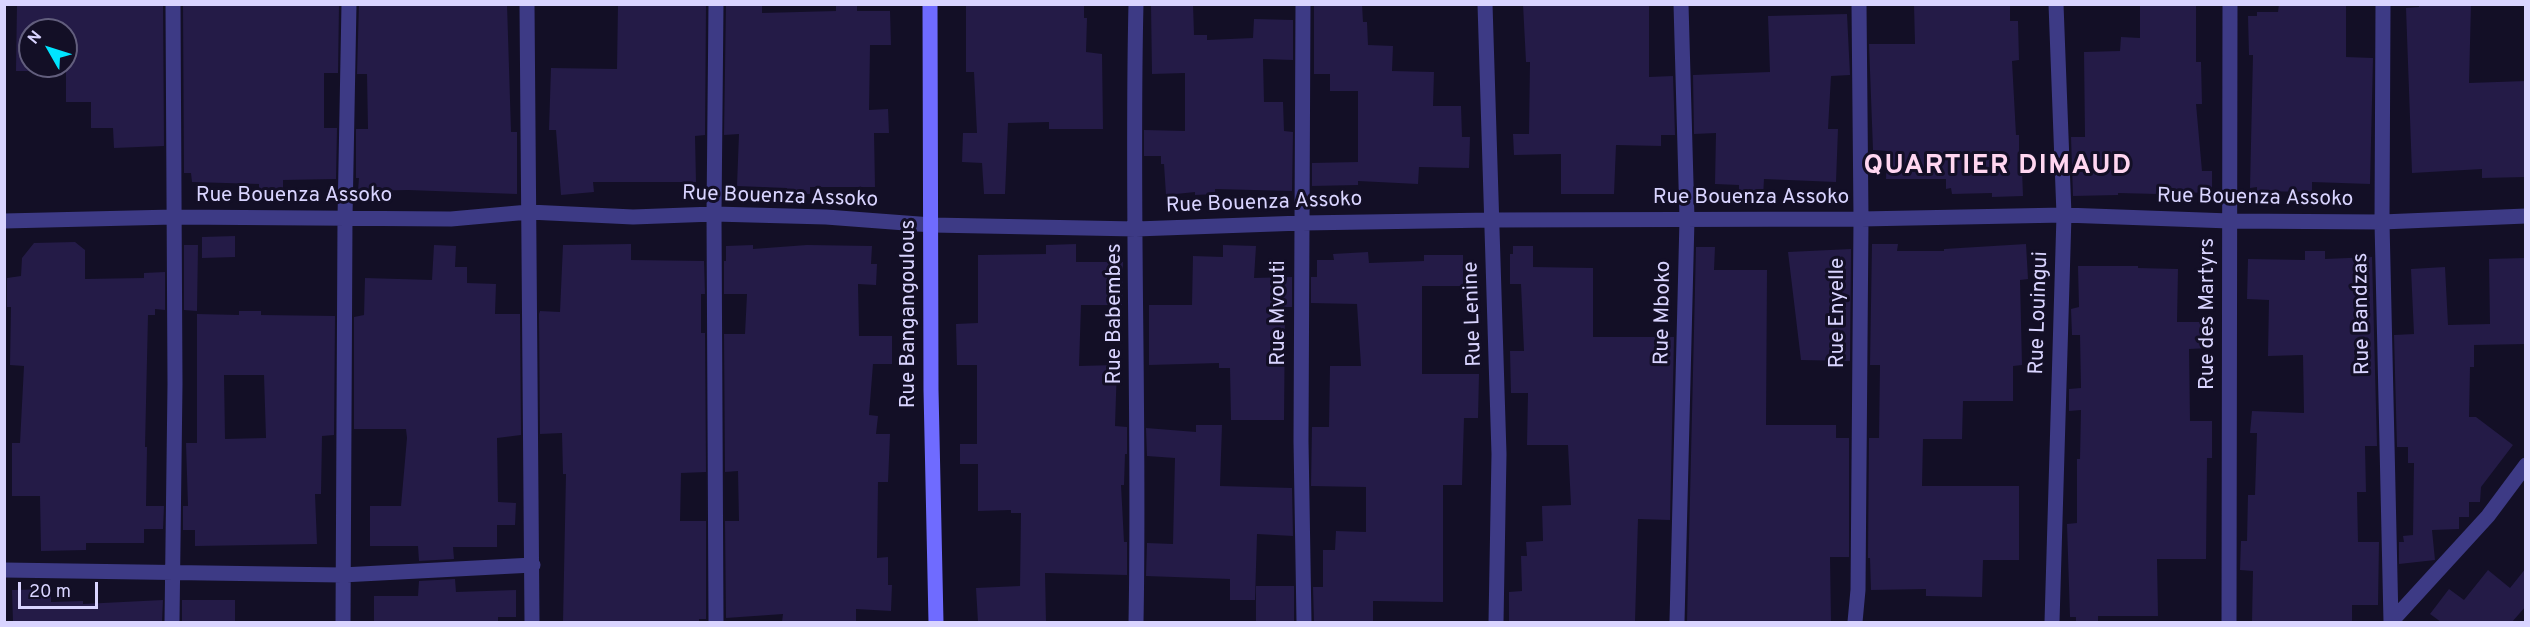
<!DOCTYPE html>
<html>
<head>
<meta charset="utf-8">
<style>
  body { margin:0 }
  #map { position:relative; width:2530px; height:627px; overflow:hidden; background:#130f26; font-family:Overpass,sans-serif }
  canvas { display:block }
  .frame { position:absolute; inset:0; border:6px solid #d9d4ff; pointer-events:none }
  .north { position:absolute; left:18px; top:18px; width:60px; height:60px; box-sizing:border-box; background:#130f26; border:2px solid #625e7d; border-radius:50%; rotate:309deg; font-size:16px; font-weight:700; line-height:24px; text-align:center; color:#d9d4ff }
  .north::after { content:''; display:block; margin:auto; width:21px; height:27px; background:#00e5ff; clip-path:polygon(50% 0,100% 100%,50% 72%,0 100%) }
  .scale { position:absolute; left:18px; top:582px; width:80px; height:27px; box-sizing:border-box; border:3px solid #d9d4ff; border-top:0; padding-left:8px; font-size:18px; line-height:21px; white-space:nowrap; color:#d9d4ff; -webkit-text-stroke:4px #130f26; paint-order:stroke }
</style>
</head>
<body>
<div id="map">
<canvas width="2530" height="627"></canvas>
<div class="frame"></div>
<div class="north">N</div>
<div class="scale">20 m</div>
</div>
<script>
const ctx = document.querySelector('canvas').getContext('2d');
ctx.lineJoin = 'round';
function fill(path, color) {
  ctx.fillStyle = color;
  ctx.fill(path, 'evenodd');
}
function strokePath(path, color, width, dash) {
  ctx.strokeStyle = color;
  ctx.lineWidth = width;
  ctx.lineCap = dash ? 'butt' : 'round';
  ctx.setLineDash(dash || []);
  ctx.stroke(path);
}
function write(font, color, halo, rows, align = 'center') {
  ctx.font = font + ' Overpass,sans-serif';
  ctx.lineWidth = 6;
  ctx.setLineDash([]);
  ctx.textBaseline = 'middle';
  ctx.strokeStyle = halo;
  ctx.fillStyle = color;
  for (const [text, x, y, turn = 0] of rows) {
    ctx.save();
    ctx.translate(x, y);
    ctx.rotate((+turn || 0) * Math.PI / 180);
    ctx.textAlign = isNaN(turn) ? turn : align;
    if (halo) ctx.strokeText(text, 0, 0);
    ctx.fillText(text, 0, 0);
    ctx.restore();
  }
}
fill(new Path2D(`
  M17 4H163L164 146 114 148 113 128H91V102H66V71H16ZM30 30H66V66H30Z
  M183 4H339L338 73H324V128H337L336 179 283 180V191L259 192V184L192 182 191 173H184Z
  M359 4H507L511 132H517V194L408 190 358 191 359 178H356V129H368L367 74H357Z
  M618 4H706L705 135 695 136 696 182H593L594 192 561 195 556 130H549L551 68 617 69Z
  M726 4H762V13L836 11V4H857V11H890L891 45H870L869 110 888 109 889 133H874L875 187H810V194H787V188L737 186 739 134 724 135Z
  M966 4H1084V18H1087L1086 52 1102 54 1103 129H1049V122L1008 123 1005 194H984L982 163 962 162 963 133H977L974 72H966Z
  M1151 4H1193L1194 35H1207V40L1253 38 1254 19 1293 20V60L1263 59 1264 102H1283L1284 131 1293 132 1292 191 1215 189V194L1195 195V192L1166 195 1164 164H1161V156H1144V130L1185 131V73L1152 74Z
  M1314 4H1362L1363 22H1367L1368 45 1393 46 1392 71 1434 72 1433 106H1461L1462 137H1470L1469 168 1419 167 1418 184 1358 181V185L1312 186V163L1358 162V91H1330V74H1314Z
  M1523 4H1649V77L1673 76 1675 135H1661V146L1616 145 1614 194H1561V154L1514 155 1513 134H1529L1530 62H1526Z
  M1914 4H2010V21H2018L2019 60 2012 61 2016 135H2019V170H2022L2023 196 1992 197V193L1952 194 1951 188 1946 189V179H1886L1887 151 1873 150 1869 44H1915Z
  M2140 4H2196V62H2201L2202 104H2196L2202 171H2212V192L2158 194 2118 193V195L2073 196 2071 137H2085L2084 52 2120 51 2121 37 2140 38Z
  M2279 4H2346V57L2373 58 2370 184 2312 182V192L2257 191V187L2250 188 2253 55H2249L2248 16H2257V12H2278Z
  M2419 4H2471L2469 83 2526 81V177L2482 178V169L2412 173 2406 8 2419 7Z
  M1847 14 1850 75 1831 76 1828 129H1838L1836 182 1764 179 1763 197 1739 196V185L1715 184 1716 133 1694 134 1693 75 1770 72 1768 16Z
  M235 236V257L202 258V237Z
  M75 242 85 250V279L144 278V273L165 272V310L155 309V315H148L145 447H147L146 506H164L163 529H144V543H86V550L41 551 40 496H12V443H20L24 366 10 365 11 307H7V278L21 276 22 258 34 243Z
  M631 244V260L704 261 705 294H701V333H705L706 472 681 473 680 521H706V619H699V622H563L566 474H563L562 433 540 434 539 314 540 311 560 312 563 245Z
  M1076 244V262H1123L1122 305H1081L1079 366 1117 365 1115 426 1127 427V454H1125L1124 485H1121L1124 542H1127V575L1045 573 1046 622H978L976 588 1020 586 1021 513H1011V510L978 511V464H960V444H977V365H957L956 324 978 323V255L1046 254V245Z
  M1872 244H1898L1897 251H1944V249L2026 244 2028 279 2020 280 2022 365 2013 366V401H1963L1962 439H1923L1922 486H2019V560H1983L1982 597 1926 596V589L1871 590 1870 558H1868L1869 438H1879L1880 365H1870Z
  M184 245H198L197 311 184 310Z
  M434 245 456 246 455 267H467V283L496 284 495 314H520L521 435 497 438 498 502 516 503 515 525H497V547H453L454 559 419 561 418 546H370V506H401L407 438 406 429H354V317L364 315 365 278 432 280Z
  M753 245V249L807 245 872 246 871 264H877L876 285 858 284 859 336H892V364H873L869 415 878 416 876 434H890L888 482H878L877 558 888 557V585H892L891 611 856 609V622H782L783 614 726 618 725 521H739L738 471 725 472 724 334H745L747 294H724V261H726V246Z
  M1223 245 1256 246 1254 278 1292 277V307H1285L1284 420H1231L1230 368H1219V363L1149 365V305H1192L1193 256 1223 257Z
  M1513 246H1533V267L1593 268V337H1674L1670 520 1638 519 1635 622H1509V592L1522 591 1521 556H1527L1526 542 1543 541 1542 506 1571 505 1568 445H1527L1528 393H1511L1510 351H1524L1521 284H1510V254H1513Z
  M1696 247H1715L1714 270H1767L1766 425H1836V438H1849V557H1830L1831 622H1687Z
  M1851 249 1850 361 1801 360 1788 252Z
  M2305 251H2325V259L2372 257 2377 446H2365L2366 492H2357L2358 542H2379L2378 605H2352V622H2252L2253 571 2240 570 2241 541H2247L2248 495H2255L2257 433H2250L2252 411 2304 413 2303 355 2268 356 2269 300 2247 299 2248 259 2305 260Z
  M1368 252 1369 263 1424 261V255H1463V286H1422V374H1479L1478 418H1464L1462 485H1443V602L1373 601V622H1314L1313 587H1323V550H1335L1336 531 1366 532V487L1311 486 1312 427H1329L1330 366H1361L1357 304 1311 303V277H1317V260H1334L1333 254Z
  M2526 258V344L2474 345V367H2470L2469 417H2476L2513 445 2481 487 2480 502H2469V517H2459V529L2432 530 2435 560 2399 564V542H2404L2403 536 2413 535 2414 463H2408V447H2397L2394 335 2414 334 2411 269 2445 267 2448 325 2490 324 2489 259Z
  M2078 266H2138V268L2178 269 2177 322H2210V348L2189 349 2190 421H2212V458H2207L2206 559H2157L2158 616H2098V622H2076V617H2070L2067 524 2077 523V459H2080L2081 410 2069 411V389L2081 388 2080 335H2072L2071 309 2079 307Z
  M239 311H261V315L335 316 334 435 322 436 321 494H315L317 544 195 546V530H183V506H188L186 443H197V314L239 315ZM224 375H264L266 438 225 439Z
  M1196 425H1222L1220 486 1292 488 1293 536 1257 534 1255 600H1230V579L1146 576 1147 543 1173 544 1175 458 1147 456 1146 428 1196 432Z
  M2526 568V606L2512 622H2441L2430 614 2449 589 2464 600 2488 570 2510 588Z
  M455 579 456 592 516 590V617H498V622H374V596H418L419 581Z
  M1256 586H1294V622H1256Z
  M51 589V602L83 601V604L163 600 162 622H13L12 590Z
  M182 600H235V622H182Z`), '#241b47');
strokePath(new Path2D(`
  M527 4 532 622
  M1136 4C1131 210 1140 417 1136 622
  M1303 4 1301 441 1304 622
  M1485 4 1499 454 1496 622
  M2383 4 2382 222 2391 622
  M4 221 174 217 451 219 529 212 633 217 714 214 826 217 932 225 1136 229 1302 223 1492 220 1861 219 2064 215 2230 221 2382 222 2526 216
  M4 570 342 575 533 565
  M172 622 175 384 173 4
  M343 622 345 218 349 4
  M716 622 714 214 716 4
  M1677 622 1687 219 1681 4
  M1855 622 1858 590 1861 219 1859 4
  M2052 622 2064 215 2056 4
  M2229 622 2230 4
  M2391 622 2488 516 2526 465`), '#3d3a85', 15);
strokePath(new Path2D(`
  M930 4 931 390 936 622`), '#6f6bff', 15);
write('21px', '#d9d4ff', '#130f26', [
  ["Rue Bouenza Assoko",294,197],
  ["Rue Bouenza Assoko",780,198,2],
  ["Rue Bouenza Assoko",1751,199],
  ["Rue Bouenza Assoko",2255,199,1],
  ["Rue Bouenza Assoko",1264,204,-2],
  ["Rue Mvouti",1280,313,-90],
  ["Rue Mboko",1664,313,-89],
  ["Rue Enyelle",1839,313,-90],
  ["Rue Louingui",2040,313,-88],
  ["Rue Bangangoulous",910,314,-90],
  ["Rue Babembes",1116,314,-90],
  ["Rue Lenine",1474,314,-92],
  ["Rue des Martyrs",2209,314,-90],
  ["Rue Bandzas",2363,314,-91]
]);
ctx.letterSpacing = '1.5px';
write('bold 27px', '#ffd6f0', '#130f26', [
  ["QUARTIER DIMAUD",1998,168]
]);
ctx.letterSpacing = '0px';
</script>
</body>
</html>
